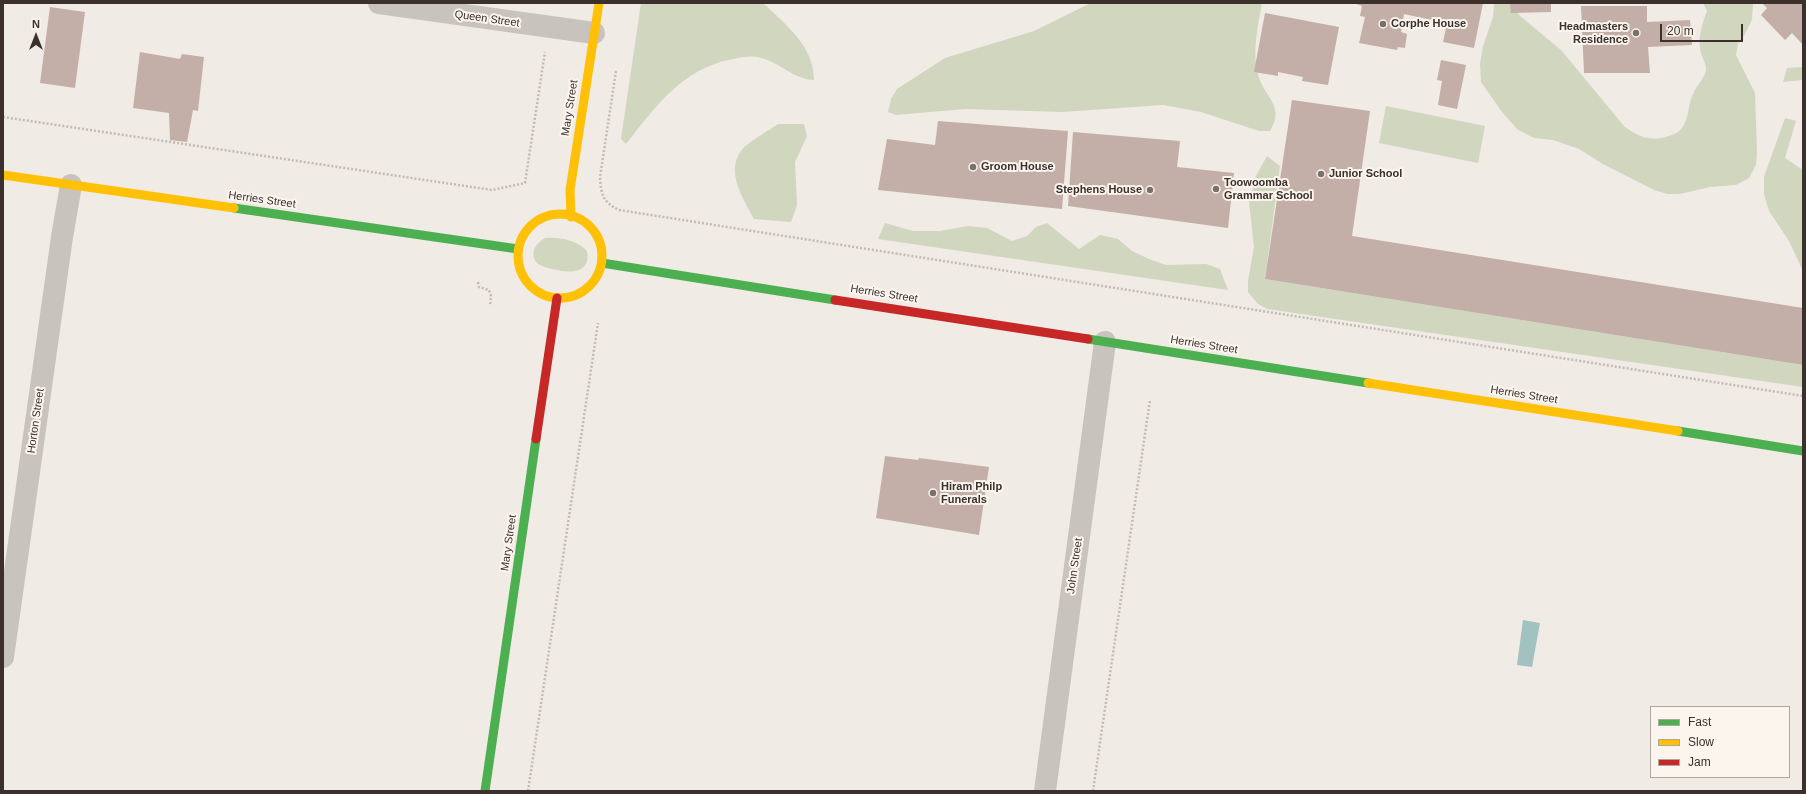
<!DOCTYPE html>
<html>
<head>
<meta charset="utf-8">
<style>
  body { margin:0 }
  #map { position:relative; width:1806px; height:794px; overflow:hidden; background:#f0ebe5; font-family:Arial,sans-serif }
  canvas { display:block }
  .frame { position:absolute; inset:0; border:4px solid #3b302b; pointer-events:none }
  .legend { position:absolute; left:1650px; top:706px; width:140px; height:72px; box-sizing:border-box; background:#fbf5ee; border:1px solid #aea6a0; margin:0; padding:5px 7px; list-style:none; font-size:12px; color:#3b302b }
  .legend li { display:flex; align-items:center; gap:8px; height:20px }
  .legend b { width:20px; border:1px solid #aea6a0 }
  .north { position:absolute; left:16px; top:16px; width:40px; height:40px; -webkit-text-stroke:3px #fbf5ee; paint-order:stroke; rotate:0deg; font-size:11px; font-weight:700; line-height:16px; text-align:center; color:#3b302b }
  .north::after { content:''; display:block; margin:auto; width:14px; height:18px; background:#3b302b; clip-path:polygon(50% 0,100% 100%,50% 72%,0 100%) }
  .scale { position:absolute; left:1660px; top:24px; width:83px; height:18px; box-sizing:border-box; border:2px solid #3b302b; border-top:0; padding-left:5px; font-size:12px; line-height:14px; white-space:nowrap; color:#3b302b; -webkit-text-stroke:3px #fbf5ee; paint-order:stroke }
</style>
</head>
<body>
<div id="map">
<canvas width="1806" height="794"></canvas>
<div class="frame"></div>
<ul class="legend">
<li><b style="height:5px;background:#4caf50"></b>Fast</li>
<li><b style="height:5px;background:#ffc107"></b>Slow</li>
<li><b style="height:5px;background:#c62828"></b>Jam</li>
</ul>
<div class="north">N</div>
<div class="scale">20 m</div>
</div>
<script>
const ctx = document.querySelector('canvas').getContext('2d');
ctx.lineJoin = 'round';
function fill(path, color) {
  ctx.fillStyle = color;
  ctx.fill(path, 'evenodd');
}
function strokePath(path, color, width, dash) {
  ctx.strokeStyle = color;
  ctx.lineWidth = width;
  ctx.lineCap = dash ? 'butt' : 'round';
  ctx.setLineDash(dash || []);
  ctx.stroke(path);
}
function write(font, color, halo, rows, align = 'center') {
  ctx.font = font + ' Arial,sans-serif';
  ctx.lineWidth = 4;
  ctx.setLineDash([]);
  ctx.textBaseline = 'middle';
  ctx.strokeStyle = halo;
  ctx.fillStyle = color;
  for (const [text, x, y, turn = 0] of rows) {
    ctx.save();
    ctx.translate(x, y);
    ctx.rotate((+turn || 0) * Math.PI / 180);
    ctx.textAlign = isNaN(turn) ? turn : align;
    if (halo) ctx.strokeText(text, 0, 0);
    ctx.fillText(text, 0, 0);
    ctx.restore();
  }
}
fill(new Path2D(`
  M641 3H763C786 25 814 46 814 80 793 79 781 63 761 58 752 55 742 57 733 59 683 68 656 106 626 144L621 139Z
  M1091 3H1262C1258 25 1252 52 1258 74 1263 97 1286 105 1270 131H1259L1201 112 1163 105 1062 112 965 109 896 115 888 112 891 99 897 89 945 58 1034 31Z
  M1494 3H1510L1520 16 1561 50 1624 126C1638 137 1649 141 1666 137 1671 135 1679 133 1682 128 1689 119 1688 104 1693 94 1696 85 1707 77 1706 67 1705 62 1702 57 1701 53 1697 38 1702 25 1707 11L1703 3H1753L1752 20 1745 34 1738 44 1736 55 1755 93 1757 152 1756 165 1749 178 1736 185 1710 187 1680 194H1667L1654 190 1603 164 1579 149 1553 140 1534 138 1518 130 1502 112 1481 82 1480 64 1483 46 1493 17Z
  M1803 67V80L1783 82 1787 68Z
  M1386 106 1485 126 1478 163 1379 143Z
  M1785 118 1796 121 1785 158 1803 170V271L1789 241 1769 211 1764 194V177Z
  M778 124H804L807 136 795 162 797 205 791 222 754 219C744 200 725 172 741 151 746 143 770 130 778 124Z
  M1267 156 1280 166 1265 279 1803 365V387L1267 309 1258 304 1248 292V281L1254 247 1249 202 1256 176Z
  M885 223 913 231H940L968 226 987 228 1012 241 1027 236 1036 227 1047 223 1079 249 1100 235 1118 239 1132 251 1149 259 1166 265 1206 264 1220 269 1228 290 878 239Z
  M545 238C559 237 577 240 587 251 591 275 569 273 552 269 549 268 543 267 540 265 528 257 534 244 545 238Z`), '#d1d6bf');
fill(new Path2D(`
  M1523 620 1540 623 1532 667 1517 665Z`), '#a1c2c1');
fill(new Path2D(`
  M1353 3H1483L1474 48 1443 42 1446 28 1440 27 1441 22 1404 14 1401 32 1407 34 1405 48 1398 47 1397 50 1359 43 1365 17 1360 16 1362 6Z
  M1510 3H1551V12L1511 13Z
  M1762 3H1803V45L1792 33 1785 40 1761 15 1767 8Z
  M1581 6H1647V22L1690 20 1692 45 1648 47 1650 73H1584Z
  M50 7 85 12 75 88 40 83Z
  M1265 13 1339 27 1328 85 1302 81 1303 77 1278 72V76L1254 72Z
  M140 52 180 59 182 54 204 57 198 111 193 110 187 142 170 140 169 113 133 108Z
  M1441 60 1466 65 1457 109 1438 105 1442 81 1437 80Z
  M1292 100 1370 111 1352 236 1803 308V365L1265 279Z
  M938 121 1068 131 1062 209 878 190 887 139 935 145Z
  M1073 132 1180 141 1177 167 1234 173 1228 228 1068 206Z
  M885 456 918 460 919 458 989 467 979 535 876 518Z`), '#c3afa7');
strokePath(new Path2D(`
  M616 71 600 177C601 195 603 202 619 210L1803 396
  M3 117 492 190 525 183 545 52
  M478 282 479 287 489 290 491 296 490 306
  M528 791 598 323
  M1093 791 1150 400`), '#c2bbb6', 2.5, [2, 2]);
strokePath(new Path2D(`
  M379 3 594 33
  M3 657 62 237 71 185
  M1045 791 1105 342`), '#c9c3be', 22);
strokePath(new Path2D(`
  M234 208 518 249
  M602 263 835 300
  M1088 339 1368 383
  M1678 431 1803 451
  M485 791 536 439`), '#4caf50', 9);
strokePath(new Path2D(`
  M3 175 234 208
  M518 256a42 42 0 1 1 84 0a42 42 0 1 1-84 0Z
  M571 217 570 190 599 3
  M1368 383 1678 431`), '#ffc107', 9);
strokePath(new Path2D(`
  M835 300 1088 339
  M536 439 557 298`), '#c62828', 9);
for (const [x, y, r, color] of [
  [1383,24,4,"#7a716c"],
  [1636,33,4,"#7a716c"],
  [973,167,4,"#7a716c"],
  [1321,174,4,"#7a716c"],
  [1216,189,4,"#7a716c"],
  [1150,190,4,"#7a716c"],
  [933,493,4,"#7a716c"]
]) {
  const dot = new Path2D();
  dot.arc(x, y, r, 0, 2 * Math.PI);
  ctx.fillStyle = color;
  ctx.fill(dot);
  strokePath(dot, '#fbf5ee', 1.5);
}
write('11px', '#3b302b', '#fbf5ee', [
  ["Queen Street",487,19,8],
  ["Mary Street",570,108,-81],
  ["Herries Street",262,200,8],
  ["Herries Street",884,294,9],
  ["Herries Street",1204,345,9],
  ["Herries Street",1524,395,9],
  ["Horton Street",36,421,-82],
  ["Mary Street",509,543,-82],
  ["John Street",1075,566,-82]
]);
write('bold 11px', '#3b302b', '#fbf5ee', [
  ["Corphe House",1391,24],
  ["Headmasters",1628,27,"right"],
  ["Residence",1628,40,"right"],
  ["Groom House",981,167],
  ["Junior School",1329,174],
  ["Toowoomba",1224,183],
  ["Grammar School",1224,196],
  ["Stephens House",1142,190,"right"],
  ["Hiram Philp",941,487],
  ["Funerals",941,500]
], 'left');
</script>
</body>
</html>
